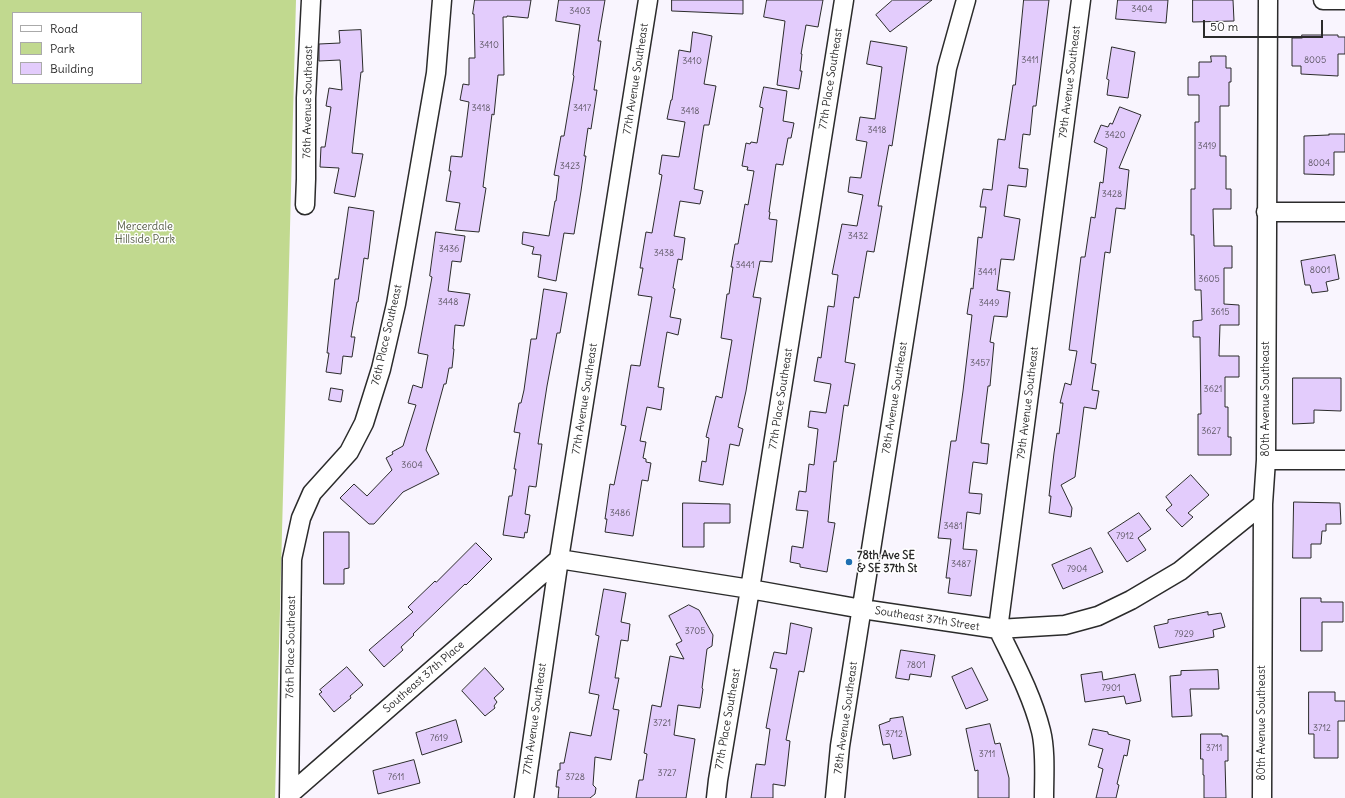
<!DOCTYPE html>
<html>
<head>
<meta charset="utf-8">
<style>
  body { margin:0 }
  #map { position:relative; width:1345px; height:798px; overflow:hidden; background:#f9f5fe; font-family:Delius,sans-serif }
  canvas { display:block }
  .legend { position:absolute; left:12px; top:12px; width:130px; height:72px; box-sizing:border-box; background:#fff; border:1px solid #aaa; margin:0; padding:5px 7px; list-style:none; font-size:12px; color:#2b2b2b }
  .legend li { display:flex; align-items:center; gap:8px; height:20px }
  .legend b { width:20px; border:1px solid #aaa }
  .scale { position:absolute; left:1203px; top:20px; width:120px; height:18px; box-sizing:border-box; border:2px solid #2b2b2b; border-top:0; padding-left:5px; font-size:12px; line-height:14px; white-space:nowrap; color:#2b2b2b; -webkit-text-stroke:3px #fff; paint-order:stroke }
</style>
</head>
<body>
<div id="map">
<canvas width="1345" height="798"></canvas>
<ul class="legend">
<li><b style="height:5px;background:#fff"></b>Road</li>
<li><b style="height:11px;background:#c1d98f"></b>Park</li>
<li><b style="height:11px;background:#e3ccfc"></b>Building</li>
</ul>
<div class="scale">50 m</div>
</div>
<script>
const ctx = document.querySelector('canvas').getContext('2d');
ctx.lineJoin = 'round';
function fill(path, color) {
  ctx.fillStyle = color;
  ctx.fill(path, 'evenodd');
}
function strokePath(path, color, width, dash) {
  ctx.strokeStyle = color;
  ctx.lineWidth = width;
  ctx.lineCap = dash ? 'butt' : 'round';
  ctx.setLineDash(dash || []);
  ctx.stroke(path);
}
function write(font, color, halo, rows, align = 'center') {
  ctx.font = font + ' Delius,sans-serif';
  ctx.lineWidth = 3;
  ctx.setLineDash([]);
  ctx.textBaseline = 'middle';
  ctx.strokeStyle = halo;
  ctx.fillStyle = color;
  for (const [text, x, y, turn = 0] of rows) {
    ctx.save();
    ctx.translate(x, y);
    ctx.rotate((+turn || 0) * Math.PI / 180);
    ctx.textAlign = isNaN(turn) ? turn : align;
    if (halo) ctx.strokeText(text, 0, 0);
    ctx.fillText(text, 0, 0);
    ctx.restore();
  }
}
fill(new Path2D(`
  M0 0H296L275 798H0ZM13 13H141V83H13Z`), '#c1d98f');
const building = new Path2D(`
  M475 0H531L528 18 507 16V17H503L504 75H498L494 115 492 114 483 187 486 188 479 232 455 230 460 203 446 201 451 171H449L451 156 462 157 469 102 460 100 463 84 469 85V58H475L474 14H473Z
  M559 0H605L598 41H601L594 90H597L591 129 588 128 584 156H586L581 191 574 234 564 233 556 281 538 277 541 255 532 254 534 247 522 244 523 232 549 236 555 201H556L559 176 554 175 561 136H564L574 76 573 75 580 25 556 21Z
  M672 0H743V14L672 11Z
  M767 0H823L818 27 806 25 801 54H802L800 71H802L799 89 777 85 785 21 764 17Z
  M893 0H932L890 32 876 15Z
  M1024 0H1049L1036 106H1033L1030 135 1023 134 1019 168 1028 169 1026 187 1008 185 1004 216 1020 219 1014 260 1001 259 997 290 1010 292 1007 317 994 316 990 342 994 343 990 386H988L981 443 989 444 987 464 973 462 969 493 982 494 980 514 967 512 963 549 977 550 971 596 948 593 950 578H946L951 539 938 538 951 441H956L963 391 972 315 967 314 971 288 973 289 978 237 982 238 986 207H980L983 189 992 190 998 139 1005 140 1013 85H1015Z
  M1118 0H1168L1166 23 1116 19Z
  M1193 0H1233L1234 21 1193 22Z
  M361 30 363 72H361L352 153 363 154 355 197 334 193 339 168 320 167 321 147H325L331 107 326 106 329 88 342 90 340 60 319 61V44L340 43 339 31Z
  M693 32 712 36 704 84 716 86 709 125H704L694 189 703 191 700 204 680 201 674 236 685 238 682 260 678 259 673 288 675 289 670 317 681 319 678 335 667 332 658 387 664 388 661 410 647 407 640 441 646 442 643 458 646 459V462L651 463 648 481 642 480 633 536 605 532 607 519H605L610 484 614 485 626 426 621 425 631 365 640 366 652 297 638 295 643 268H640L646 232 652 233 662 175 659 174 662 155 679 157 685 122 667 119 671 100H672L679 50 690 52Z
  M1302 35H1338V37H1345V54H1338V76L1301 74V66H1292V38H1302Z
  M871 41 907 47 892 146 889 145 878 206H882L874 252 867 251 859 298 854 297 845 362 855 364 848 406 844 405 836 462 834 461 828 522 835 523 827 572 800 567V564L790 562 792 546 803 548 808 511 796 510 799 491 806 492 809 464 814 465 818 429 808 427 810 411 826 413 831 384 814 381 818 357 821 358 828 306 834 307 838 275 832 274 842 224 857 226 863 195 848 192 850 177 861 178 867 142 856 140 860 117 875 119 882 67 867 64Z
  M1112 47 1135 52 1128 98 1107 95 1109 80 1107 79Z
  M1211 56H1226V68H1231V82H1229V106H1220V156H1226V189H1231V209H1213L1214 246H1232V268H1224V304L1239 305V325H1220L1219 356H1239V377H1225V407H1228V437H1231V455H1198V414H1201L1200 337H1193V321L1202 320 1201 290H1195L1194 235H1191V189H1195V122H1199V95H1188V77H1199V62H1211Z
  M764 87 787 91 783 121 794 123 791 138H788L783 165 776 164 769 212H770L769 219 777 220 772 262 760 261 753 297 761 298 746 391 738 427 743 429 739 446 730 444 723 485 699 481 702 461 706 462 709 438 706 437 716 396 722 398 732 340 721 338 727 294H729L733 267H731L735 244H738L745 204 748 205 754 171 747 170 748 167 742 166 746 143 750 144 751 142 757 143 763 108 760 107Z
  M1120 107 1141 115 1119 168 1129 170 1125 209 1116 208 1110 253 1105 252 1091 363 1096 364 1092 390 1099 391 1096 409 1084 407 1075 477 1061 485 1072 508 1071 517 1049 513 1051 496H1049L1054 453 1057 433 1059 434 1063 403H1060L1065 383 1071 385 1077 351 1069 350 1081 257H1085L1091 217 1095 218 1100 182 1103 183 1107 148 1094 142 1101 125 1108 127 1110 123 1112 124Z
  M1329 134H1345V152H1334V175L1304 174V136L1329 135Z
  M349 207 374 211 368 259 364 258 358 302H357L351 337H355L352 357 343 356 341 374 326 372 329 353H327L335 279H338Z
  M436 232 465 236 461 262 452 261 448 291 470 294 464 326 455 325 453 349H454L452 368H449L446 384H444L426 450 439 474 403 492 374 524H369L340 498 354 484 367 496 392 470 386 458 393 454 392 452 403 446 416 405 408 403 413 385 422 388 428 355 418 353 432 277 430 276Z
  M1335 255 1339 279 1326 282 1328 291 1312 293 1310 285H1305L1301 261Z
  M544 289 567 293 560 333H557L547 386 538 444H542L536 487 529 486 525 514 530 515 527 533 525 532 524 538 503 535 509 496H512L516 469H514L520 433 514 432 519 403H521L524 390 531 339H536Z
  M1293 378H1341V411L1314 410V423L1293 424Z
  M331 388 343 390 341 402 329 400Z
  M1191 475 1209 495 1188 513 1193 517 1182 527 1166 510 1172 505 1166 497Z
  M1294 502 1340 503 1341 524H1326V531H1322L1321 544H1311V558H1293Z
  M683 503 730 504V523H704V547H683Z
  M1139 513 1151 529 1138 538 1146 550 1127 562 1108 533Z
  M324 532H349V568L344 569V584H324Z
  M476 543 492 559 466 585 465 584 413 634 414 635 401 647 403 650 384 667 369 650 413 612 408 607 435 581 436 582Z
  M1091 548 1103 572 1063 589 1052 565Z
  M604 589 626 593 621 622 630 624 628 641 621 640 615 678H619L613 709 619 710 611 760 595 757 593 785 596 788 595 794 590 798H558L559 787H556L558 770H560V763H564L570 732 591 736 599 695 589 693 599 636 596 635Z
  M1301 598H1321V602H1343V622H1322V651H1301Z
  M689 605 699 610 713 635 712 646 707 649 702 688 703 689 700 708 678 705 674 735 695 739 686 798H636L639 780H643L647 754 644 753 652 705 661 707 670 656 684 659 676 644 682 641 669 616Z
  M1208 612V615L1221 613 1225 627 1213 630 1214 637 1159 648 1154 626 1168 623V620Z
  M791 623 812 628 804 672 799 671 786 740 790 741 785 786 773 784V798H751L756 764 765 765 770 729 766 728 777 669 770 668 774 652 786 654Z
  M901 650 935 655 931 677 910 674 909 680 896 678Z
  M347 667 363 685 350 696 351 698 334 712 319 694 322 692 320 690Z
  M485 668 504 689 494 698 497 702 494 706 495 708 485 716 462 691Z
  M972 668 988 700 966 709 952 677Z
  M1218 670 1219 689H1190L1192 716 1172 717 1170 676 1181 675V671Z
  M1102 672 1103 680 1135 674 1141 701 1126 704 1124 696 1085 702 1081 675Z
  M1309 692H1335V701H1345V721H1338V758H1314V734H1309Z
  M903 717 911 755 893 759 890 744 883 745 879 725 890 721V719Z
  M456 720 462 742 422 755 416 733Z
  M990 724 995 744 1000 743 1009 778V798H978V770L975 771 966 729Z
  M1093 729 1108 732V734L1130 740 1127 756 1124 755 1117 784 1119 785 1116 798H1096L1103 769 1098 767 1103 749 1089 745Z
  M1201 734H1222V736H1228V761H1225L1226 798H1204V775H1203V759H1201Z
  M414 760 420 783 378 794 373 771Z`);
fill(building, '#e3ccfc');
strokePath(building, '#2b2b2b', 1);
const minor = new Path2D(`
  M1323 0H1345
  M305 205 306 179V98L311 0
  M1266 212H1345
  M1266 460H1345
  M289 795 559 559 750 589 862 609 998 629 1065 625 1098 616 1131 600 1180 571 1263 504
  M289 798 292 559 301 518 312 493 349 452 364 423 381 369 396 304 436 73 442 0
  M524 798 559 559 648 0
  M716 798 718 780 750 589 844 0
  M835 798 840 746 947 68 966 0
  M1044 798C1044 777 1046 751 1041 731 1032 695 1014 662 998 629L1081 0
  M1262 798 1263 504 1266 460 1268 0`);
strokePath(minor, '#2b2b2b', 21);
strokePath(minor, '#fff', 18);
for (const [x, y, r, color] of [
  [849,562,4,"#1f6fb2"]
]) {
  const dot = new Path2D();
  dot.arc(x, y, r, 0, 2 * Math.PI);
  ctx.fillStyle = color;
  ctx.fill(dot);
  strokePath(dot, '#fff', 1.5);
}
write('9px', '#59535f', null, [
  ["3404",1142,9],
  ["3403",580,11],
  ["3410",489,45],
  ["3411",1030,60],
  ["8005",1315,60],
  ["3410",692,61],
  ["3418",481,108],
  ["3417",582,108],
  ["3418",690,111],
  ["3418",877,130],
  ["3420",1115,135],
  ["3419",1207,146],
  ["8004",1319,163],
  ["3423",570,166],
  ["3428",1112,194],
  ["3432",858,236],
  ["3436",449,249],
  ["3438",664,253],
  ["3441",745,265],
  ["8001",1320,270],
  ["3441",987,272],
  ["3605",1209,279],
  ["3448",448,302],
  ["3449",989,303],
  ["3615",1220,312],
  ["3457",980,363],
  ["3621",1213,389],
  ["3627",1211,431],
  ["3604",412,465],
  ["3486",620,513],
  ["3481",953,526],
  ["7912",1125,536],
  ["3487",961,564],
  ["7904",1077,569],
  ["3705",695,631],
  ["7929",1184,634],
  ["7801",916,665],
  ["7901",1111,688],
  ["3721",662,723],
  ["3712",1322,728],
  ["3712",894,734],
  ["7619",439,738],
  ["3711",1214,748],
  ["3711",987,754],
  ["3727",667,773],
  ["7611",396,777],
  ["3728",575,777]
]);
write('11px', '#2b2b2b', '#fff', [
  ["77th Avenue Southeast",636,79,-81],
  ["77th Place Southeast",831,79,-81],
  ["79th Avenue Southeast",1070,82,-83],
  ["76th Avenue Southeast",308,102,-89],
  ["76th Place Southeast",387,335,-77],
  ["78th Avenue Southeast",895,398,-81],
  ["77th Avenue Southeast",585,399,-81],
  ["77th Place Southeast",781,399,-81],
  ["80th Avenue Southeast",1266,399,-90],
  ["79th Avenue Southeast",1028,403,-83],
  ["Southeast 37th Street",927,619,9],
  ["76th Place Southeast",291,647,-89],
  ["Southeast 37th Place",424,677,-41],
  ["78th Avenue Southeast",846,718,-82],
  ["77th Avenue Southeast",535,719,-82],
  ["77th Place Southeast",728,719,-80],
  ["80th Avenue Southeast",1262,723,-90]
]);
write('11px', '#585f49', '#fff', [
  ["Mercerdale",145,227],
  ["Hillside Park",145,240]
]);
write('bold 11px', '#2b2b2b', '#fff', [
  ["78th Ave SE",857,556],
  ["& SE 37th St",857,569]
], 'left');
</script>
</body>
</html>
